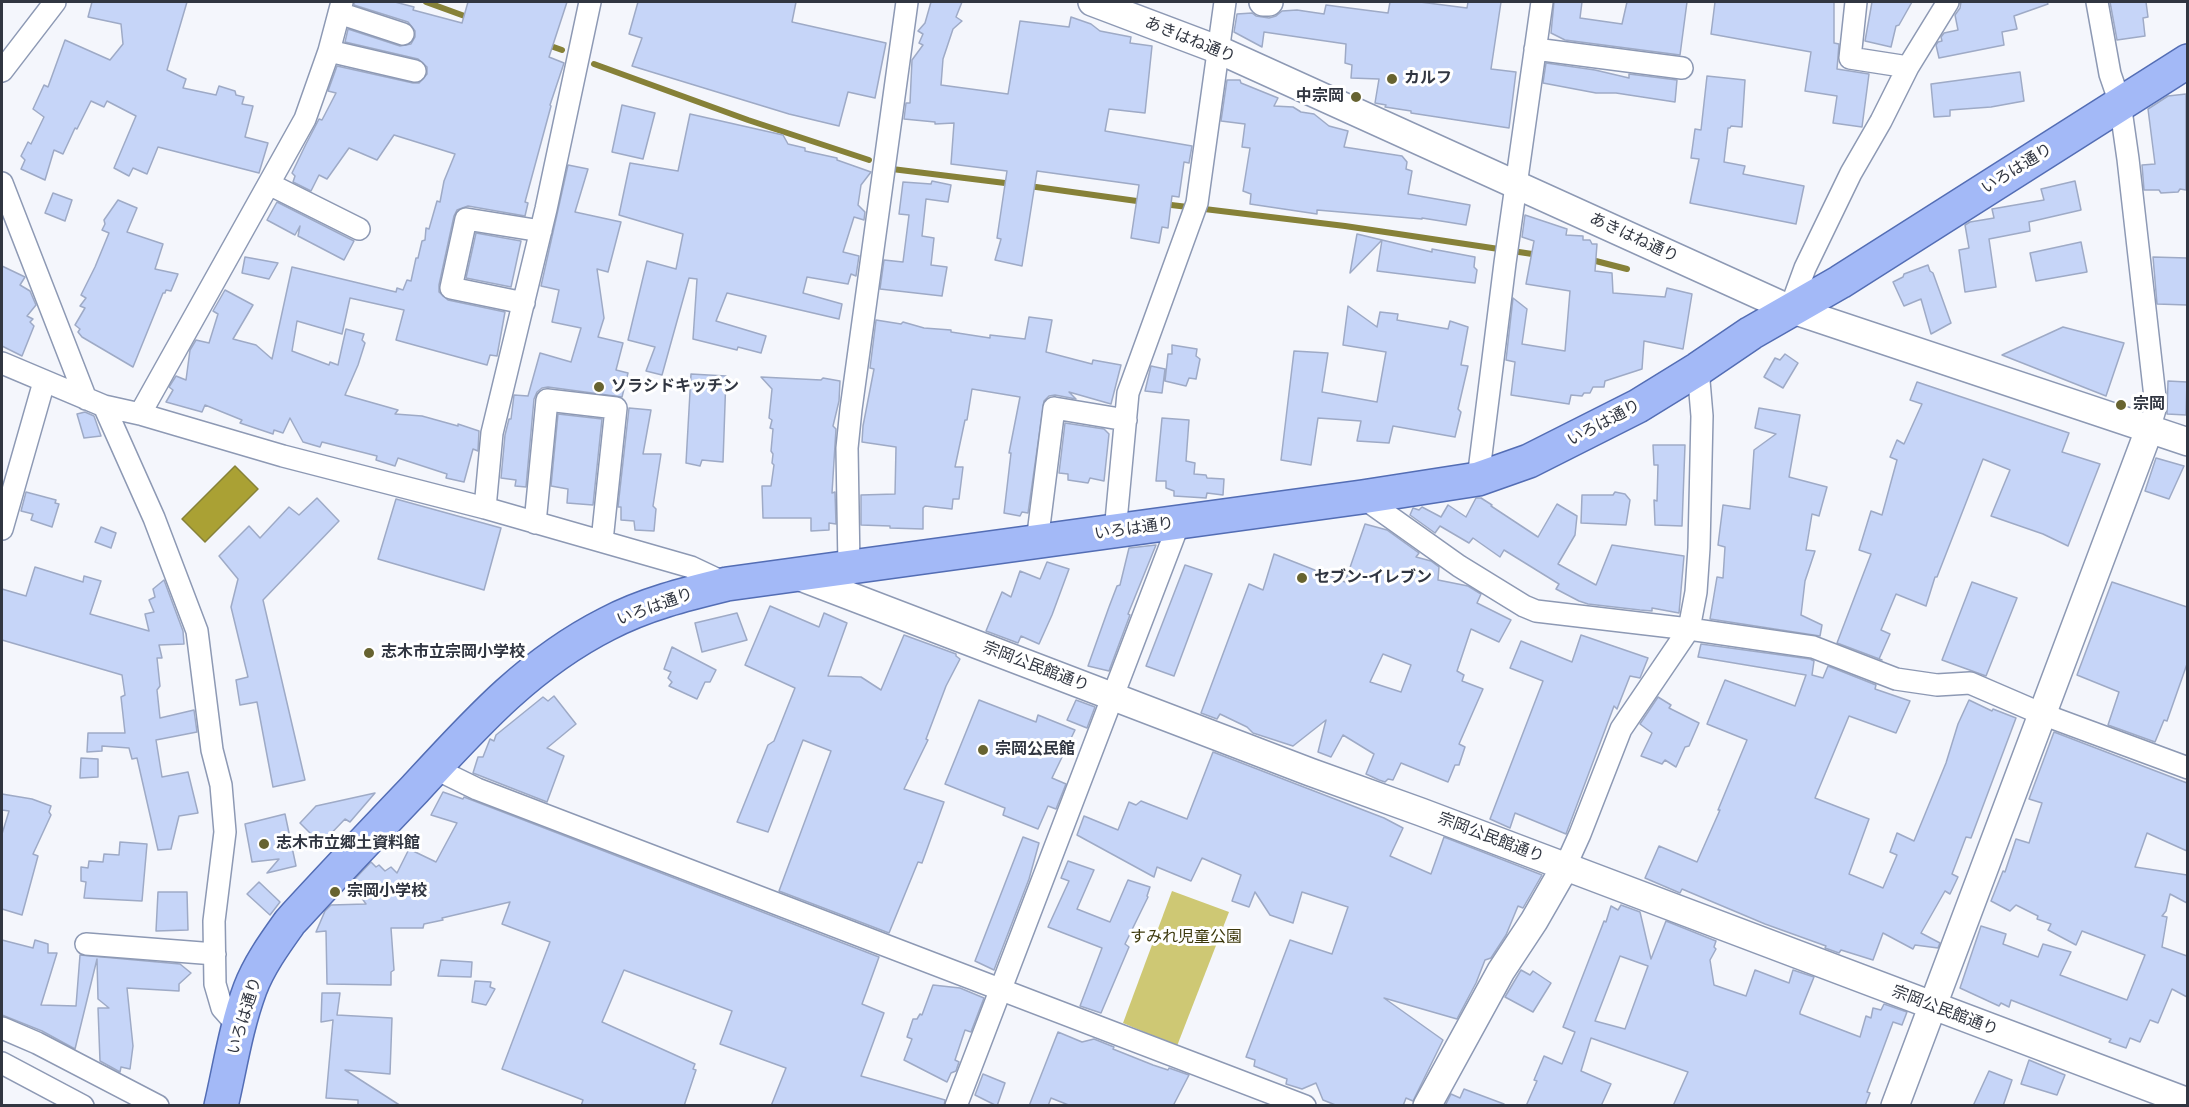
<!DOCTYPE html>
<html>
<head>
<meta charset="utf-8">
<style>
  body { margin:0 }
  #map { position:relative; width:2189px; height:1107px; overflow:hidden; background:#f4f6fc; font-family:"Fira Sans Condensed",sans-serif }
  canvas { display:block }
  .frame { position:absolute; inset:0; border:3px solid #313641; pointer-events:none }
</style>
</head>
<body>
<div id="map">
<canvas width="2189" height="1107"></canvas>
<div class="frame"></div>
</div>
<script>
const ctx = document.querySelector('canvas').getContext('2d');
ctx.lineJoin = 'round';
function fill(path, color) {
  ctx.fillStyle = color;
  ctx.fill(path, 'evenodd');
}
function strokePath(path, color, width, dash) {
  ctx.strokeStyle = color;
  ctx.lineWidth = width;
  ctx.lineCap = dash ? 'butt' : 'round';
  ctx.setLineDash(dash || []);
  ctx.stroke(path);
}
function write(font, color, halo, rows, align = 'center') {
  ctx.font = font + ' "Fira Sans Condensed","Noto Sans JP",sans-serif';
  ctx.lineWidth = 6;
  ctx.setLineDash([]);
  ctx.textBaseline = 'middle';
  ctx.strokeStyle = halo;
  ctx.fillStyle = color;
  for (const [text, x, y, turn = 0] of rows) {
    ctx.save();
    ctx.translate(x, y);
    ctx.rotate((+turn || 0) * Math.PI / 180);
    ctx.textAlign = isNaN(turn) ? turn : align;
    if (halo) ctx.strokeText(text, 0, 0);
    ctx.fillText(text, 0, 0);
    ctx.restore();
  }
}
fill(new Path2D(`
  M1172 891 1229 912 1177 1046 1123 1023Z`), '#cec874');
const water = new Path2D(`
  M235 466 258 489 205 542 182 519Z`);
fill(water, '#aaa134');
strokePath(water, '#868138', 1.5);
strokePath(new Path2D(`
  M426 2 470 18
  M545 44 562 50
  M594 64 748 120 869 160
  M892 169 1013 184
  M1029 186 1144 202
  M1163 204 1345 226 1539 255
  M1588 259 1627 269`), '#868138', 6);
const building = new Path2D(`
  M92 2H187L167 70 186 79 183 88 216 95 219 86 235 91 236 95 244 97 242 104 253 106 245 137 268 143 259 173 158 147 147 174 133 168 129 176 114 168 136 116 107 101 104 107 91 101 77 129 75 128 63 154 54 150 45 180 21 169 25 160 21 156 28 142 31 144 44 117 33 109 44 85 48 87 65 40 110 60 123 44 121 24 88 17Z
  M354 2H395L414 7 413 10 462 23 468 2H567L549 57 564 63 550 105 551 106 525 202 528 203 525 216 468 206 457 210 454 216 439 285V292L448 300 505 312 497 356 490 355 487 365 396 340 404 310 350 298 342 334 297 321 292 351 329 365 330 362 338 365 346 329 364 334 362 340 365 343 358 365 345 395 398 410 395 414 422 416 458 426V424L479 431 478 451 473 449 464 482 446 478 447 474 398 458 395 466 376 460 377 456 322 442 320 447 303 442 290 418 283 433 274 430 273 434 240 423 242 420 205 405 202 412 166 402 173 390 169 387 176 376 186 380 190 350 196 340 209 343 218 314 213 311 225 290 253 305 233 339 256 345 272 359 292 267 396 292 397 288 403 290 407 280 411 281 416 258H418L422 241 425 240 426 228 429 229 437 201 440 202 444 181 455 154 394 135 377 160 349 148 327 179 319 175 311 191 293 182 295 176 292 173 306 144 319 119 322 120 336 93 328 91 337 66 413 83H419L427 74V67L418 59 345 42 348 29 400 46 411 44 415 37V31L408 22 354 5Z
  M638 2H796L792 22 886 43 875 98 848 92 839 126 789 114 632 66 642 38 629 34Z
  M931 2H962L956 17 962 21 953 29 943 59 941 85 1008 94 1020 21 1069 27 1071 17 1091 24 1100 31 1131 37 1130 43 1152 46 1145 113 1109 109 1105 131 1192 146 1189 163 1184 162 1179 197 1172 196 1168 228 1162 227 1159 243 1131 238 1139 185 1037 171 1022 266 995 260 1001 239 997 238 1007 171 951 164 954 123 935 124V122L904 119 906 103H910L912 60 923 45 919 43 923 34 918 31 925 23Z
  M1390 2H1420L1467 8 1468 2H1501L1491 69 1516 72 1509 128 1411 113V111L1385 107 1386 105 1375 103 1379 79 1351 78 1352 65 1345 63 1346 44 1264 32 1262 47 1234 32 1237 14 1252 13 1256 16 1269 18 1276 16 1282 11 1297 10 1324 14 1326 5 1388 13Z
  M1554 2H1582L1580 18 1622 24 1627 2H1687L1680 55 1565 40 1551 33Z
  M1715 2H1834V43L1839 44 1837 69 1869 74 1862 127 1833 123 1837 96 1805 91 1811 52 1711 34Z
  M1872 2H1912L1899 25 1896 26 1891 47 1865 41Z
  M1961 2H2047L2048 4 2014 16 2017 29 2002 32 2004 45 1939 58 1936 45 1938 42 1942 41 1941 37 1944 33 1958 30 1955 15 1960 8Z
  M2110 2H2146L2148 17 2143 18 2145 36 2117 40Z
  M1546 63 1595 70 1629 78V74L1677 80 1675 102 1616 93H1596L1543 83Z
  M2020 72 2024 101 1991 107 1950 110V116L1934 117 1931 84Z
  M1707 76 1745 80 1742 127 1731 126 1730 128H1728L1724 162 1745 166 1743 174 1804 186 1796 224 1690 203 1699 159 1691 158 1695 129 1701 130Z
  M1227 80H1240L1241 83 1278 98 1274 106 1293 107 1301 112 1314 114 1329 126 1348 131 1344 147 1402 156 1407 162 1406 169 1412 171 1408 194 1470 205 1466 225 1422 218V219L1317 210V214L1250 204 1251 194 1243 191 1250 148 1242 147 1245 124 1221 121Z
  M2186 94V190L2180 189 2178 192 2161 193 2159 190H2144L2142 165 2155 164 2148 109 2168 96Z
  M622 105 655 113 643 159 612 152Z
  M690 114 783 135 788 144 805 148V151L837 158V160L871 172 861 185 858 205 865 212 864 220 854 217 843 252 859 256 856 276 851 274 848 284 807 277 803 293 842 304 839 319 727 293 716 321 766 336 761 353 738 347 737 350 693 339 697 279 689 278 662 375 646 371 655 347 628 340 647 261 676 269 683 234 619 215 630 163 678 171Z
  M568 165 588 169 575 212 621 222 608 272 597 269 604 318 598 337 623 343 616 370 628 373 622 397 548 387 542 388 537 392 534 399 526 487 515 486 516 480 501 478 505 435 509 419H511L514 395 528 396 540 353 571 362 581 328 552 322 559 290 541 286Z
  M932 181 951 185 948 202 926 199 922 236 934 238 931 265 947 267 942 296 880 289 884 260 903 262 909 215 899 214 903 182 931 184Z
  M2075 181 2081 210 2029 222 2030 231 1989 239 1996 287 1965 292 1959 250 1969 248 1965 225 1970 222 1994 218 1992 209 2044 200 2041 189Z
  M53 193 72 200 65 221 45 213Z
  M118 200 137 208 127 232 163 244 155 269 178 274 171 291 166 290 165 293H163L133 367 82 337 78 332 80 329 75 325 85 308 80 306 86 298 81 295 95 267 109 233 102 230 105 224 104 220Z
  M277 202 354 241 344 260 298 236 300 226 295 235 267 220Z
  M1525 215 1567 229 1566 235 1583 236V240H1590L1592 244H1597L1595 271 1612 273 1613 293 1665 297 1667 288 1692 294 1683 349 1644 341 1642 369 1605 381 1604 387H1593L1590 393H1584L1582 396 1571 395 1569 404 1511 395 1515 362 1506 360 1513 298 1527 309 1522 344 1565 351 1570 291 1526 284 1534 241 1522 237Z
  M476 233 521 241 511 287 466 278Z
  M1357 234 1382 240 1350 273Z
  M1382 240 1432 252V249L1475 257 1474 267 1477 270 1475 283 1377 271Z
  M2081 242 2087 272 2036 281 2030 253Z
  M245 257 278 263 269 279 242 273Z
  M2153 257 2187 258V305L2157 304Z
  M1928 265 1930 271 1933 273 1951 323 1931 334 1921 299 1904 306 1893 282 1903 277 1904 274Z
  M2 266 25 277 20 285 30 291 36 305 27 316 33 319 30 322 34 326 22 356 2 346Z
  M1348 306 1377 327 1380 312 1398 314 1397 320 1448 329 1450 321 1468 327 1461 365 1468 366 1458 409 1461 412 1455 437 1393 426 1389 443 1357 441 1361 421 1318 418 1311 465 1281 460 1294 351 1328 353 1322 392 1377 402 1386 352 1343 345Z
  M1029 317 1052 320 1046 352 1092 364 1093 360 1121 365 1111 404 1069 392 1076 399 1055 395 1049 396 1044 401 1028 513 1022 512 1020 516 1004 513 1011 453H1009L1020 397 972 389 967 420H965L955 467H963L959 499H953L952 509 925 506 923 508V529L890 528V526L861 525V495L895 494 896 447 862 442 863 426 874 369 870 368 876 320 901 324 903 322 924 328 951 330V332L990 338V335L1025 339Z
  M2063 327 2124 343 2106 396 2002 355Z
  M1172 345 1197 349 1196 356 1200 359 1196 379 1189 378 1186 386 1165 381 1168 354H1172Z
  M1785 354 1798 363 1783 388 1764 377 1775 358 1780 360Z
  M1151 366 1165 369 1162 393 1145 391Z
  M691 374 726 376 723 462 702 460 700 466 686 463Z
  M761 377 821 380 823 378 840 381 839 401 833 426 836 429 832 493 835 492 836 524 829 523V530L811 531V518H763L762 486H771L774 465 772 463 773 454 771 451 773 429 770 428 772 420 769 418 772 389Z
  M2168 381 2187 382 2186 415 2167 414Z
  M1917 382 2069 433 2062 452 2100 464 2068 546 2043 534 1991 516 2010 470 1983 459 1937 577H1935L1926 606 1896 594 1881 630 1890 634 1879 659 1882 660 1837 643 1871 554 1859 550 1871 511 1882 515 1897 460 1890 457 1897 440 1904 444 1922 404 1910 400Z
  M629 408 651 410 643 454H661L653 506 656 509 654 531 635 530 634 521 621 520V507H618Z
  M1759 408 1800 415 1789 477 1827 487 1819 516 1812 514 1806 550 1815 551 1805 581 1801 615 1822 625 1820 636 1710 619 1717 577 1723 578 1725 547 1718 545 1723 505 1750 509 1754 450 1776 434 1755 428Z
  M85 412 94 416 101 436 84 438 77 414Z
  M558 414 602 419 593 505 567 503 568 489 551 486Z
  M1162 418 1189 420 1186 461 1195 463 1194 474 1206 475 1207 478 1224 479 1223 495 1207 493 1206 498 1174 496V491L1166 488V481H1156Z
  M1065 423 1104 429 1109 434 1104 481 1090 478 1088 483 1068 480V474L1059 473Z
  M1653 445H1685L1682 526 1655 525 1654 500 1657 501 1658 465H1654Z
  M2156 458 2184 466 2169 499 2145 491Z
  M26 492 56 500 55 503 59 504 52 527 31 520 33 514 21 511Z
  M1615 492 1625 494 1630 500 1626 525 1581 523 1582 495H1613Z
  M317 498 339 521 263 600 305 780 273 787 257 702 240 705 236 680 248 677 231 607 238 579 219 556 249 526 260 538 289 507 299 515Z
  M1476 498H1481L1492 505 1491 506 1538 537 1557 504 1577 516 1575 535 1558 564 1596 585 1612 545 1684 556 1679 613 1652 608V611L1640 610 1588 604 1579 601 1556 589 1559 584 1504 550 1500 557 1473 538 1469 543 1440 526 1435 533 1410 515 1413 508 1419 510 1422 507 1441 517 1448 505 1466 517Z
  M396 499 501 528 484 590 378 559Z
  M1365 524 1387 530 1419 553 1416 557 1431 561 1439 567 1438 580 1468 586 1481 594 1477 603 1511 620 1499 642 1471 629 1457 671 1464 675 1462 681 1483 689 1459 744 1465 747 1459 765H1455L1448 782 1401 763 1393 780 1388 779 1385 782 1379 780 1366 774 1374 754 1343 735 1331 757 1318 752 1326 720 1293 746 1253 733 1247 727 1220 714 1217 719 1201 713 1249 584 1263 590 1274 554 1345 582ZM1383 654 1411 665 1401 692 1370 682Z
  M101 527 116 533 111 548 95 542Z
  M1156 545 1128 614 1130 615 1109 671 1088 666 1109 607 1117 586 1120 585 1129 548Z
  M1047 562 1069 569 1052 615 1039 644 1021 636 1018 643 986 631 1002 592 1011 597 1020 571 1040 579Z
  M1185 565 1212 574 1174 676 1146 666Z
  M35 567 83 582 84 576 101 581 90 614 149 631 145 614 154 612 149 600 155 597 153 589 164 580 183 631 184 644 159 645 162 658H157L160 686 157 690 160 718 194 710 197 732 156 740 162 777 188 772 198 813 179 816 171 849 158 850 137 758 132 759 129 748 102 746V751L87 752 88 733H125L121 697 125 695 122 675 2 640V589L26 596Z
  M1972 582 2017 598 1986 676 1942 660Z
  M2112 582 2187 607V664L2167 721 2164 720 2155 742 2108 725 2119 692 2077 675Z
  M770 606 819 627 824 613 847 623 828 676 861 677 881 690 904 635 956 654V656L960 659 946 686 926 739 928 740 904 789 944 802 922 863 918 862 889 933 779 891 831 751 803 740 768 832 737 822 768 745 774 741 795 688 745 665Z
  M737 613 747 640 702 652 695 623Z
  M1581 635 1648 658 1640 678 1630 676 1617 709 1614 706 1566 834 1515 813 1510 828 1490 819 1543 681 1510 668 1521 641 1572 662Z
  M1701 644 1810 659 1814 661 1812 675 1823 678 1828 666 1876 685 1875 689 1910 701 1896 733 1849 716 1815 798 1869 819 1849 874 1883 888 1897 855 1890 852 1897 833 1914 841 1946 763 1958 724 1969 700 1992 711 1993 709 2016 718 1971 838 1966 837 1952 874 1958 877 1950 894 1945 891 1921 933 1940 943 1938 948 1915 945 1913 949 1883 933 1873 960 1841 950 1839 953 1825 948 1826 946 1765 924 1682 889 1680 893 1645 878 1659 846 1697 862 1720 810H1718L1747 740 1707 724 1725 680 1795 706 1806 675 1698 657Z
  M672 647 716 670 710 682H705L697 699 669 686 672 682 668 678 671 672 664 669Z
  M554 696 576 724 547 748 564 756 547 802 473 773 478 757H483L490 739 494 741 496 735 543 697 548 701Z
  M1658 697 1671 705 1669 708 1699 723 1689 746 1685 747 1676 767 1665 760 1662 764 1641 756 1652 733 1640 724Z
  M979 700 1036 722 1038 715 1075 730 1052 778 1066 784 1056 809 1048 806 1038 829 1003 815 1005 808 945 784Z
  M1076 700 1095 707 1087 728 1067 720Z
  M2054 732 2187 783V851L2147 833 2135 867 2187 875V903L2170 894 2166 911 2162 916 2167 917 2162 947 2187 956V997L2172 989 2158 1023 2150 1020 2140 1042 2130 1038 2126 1048 2109 1042 2111 1039 2011 1000 2009 1007 2001 1003 1999 1006 1960 988 1981 926 2006 934 2003 944 2038 957 2043 944 2071 952 2060 975 2127 1000 2145 955 2082 931 2076 945 2048 930 2051 924 2037 919 2038 916 2016 905 2010 911 1991 901 2003 871 2005 872 2016 839 2029 843 2042 803 2029 799Z
  M1213 752 1384 818 1403 828 1390 856 1431 874 1444 837 1542 875 1523 908 1518 906 1506 935 1491 958 1485 960 1476 983 1457 1019 1384 998 1443 1040 1413 1101 1406 1098 1403 1106H1338L1323 1100 1316 1083 1302 1089 1286 1084 1287 1079 1254 1066 1255 1060 1246 1057 1290 940 1332 954 1348 907 1302 892 1293 923 1270 915 1255 892 1249 907 1232 901 1241 875 1202 858 1191 881 1157 867 1154 877 1077 835 1084 816 1118 830 1129 802 1136 805 1141 801 1187 819Z
  M81 758 98 759V777L80 778Z
  M443 792 463 799 464 797 879 957 862 1004 884 1013 861 1076 945 1100 944 1106H771L786 1068 720 1044 732 1011 624 970 602 1022 695 1064 693 1069 696 1070 684 1106H581L583 1100 502 1069 550 942 502 924 510 902 442 918 443 920 424 924 423 928H391L394 970 391 972V985L327 984 326 931 316 932 325 911 331 905 366 904 351 883 371 862 376 867 379 865 385 871 391 867 397 873 409 849 436 862 457 823 431 815Z
  M375 793 350 822 345 819 321 844 300 823 316 806Z
  M2 794 32 799 51 806 49 812 51 815 33 854 38 856 22 915 2 909V834L9 811 2 810Z
  M285 814 296 866 267 873 279 859 252 862 245 824Z
  M1023 837 1039 843 1029 879 994 970 975 961Z
  M120 842 147 844 142 901 84 898 86 882 81 881V867L88 868 89 861 103 862 104 854 119 855Z
  M1068 861 1094 870 1077 909 1110 922 1128 880 1150 887 1147 896 1148 897 1125 944 1129 947 1101 1013 1080 1006 1102 948 1048 927 1069 881 1061 878Z
  M259 882 280 902 270 915 247 894Z
  M158 892H187L188 930 156 931Z
  M1621 905 1640 912 1651 959 1666 921 1716 941 1714 947 1716 949 1710 960 1714 985 1746 996 1755 970 1789 983 1793 970 1814 977 1800 1012V1014L1860 1037 1866 1016 1871 1018 1873 1008 1881 1010 1884 1004 1907 1012 1902 1025 1893 1022 1867 1092 1870 1093 1865 1106H1673L1688 1072 1591 1038 1581 1071 1611 1084 1601 1106H1526L1537 1081 1534 1080 1544 1056 1562 1064 1575 1032 1563 1027 1604 921 1606 922 1611 906 1618 910ZM1620 956 1648 966 1625 1029 1595 1021Z
  M2 940 33 948 35 940 48 944V953H57L41 1005 76 1006 80 955 180 964 191 973 179 984V991L127 988 133 1046 130 1069 121 1067 120 1072 100 1061 98 1008H109L98 999 97 959 75 1049 42 1031 2 1015Z
  M441 960 472 962 471 977 438 976Z
  M1521 970 1530 975 1533 971 1551 983 1533 1012 1505 997Z
  M475 981 491 982 490 987 495 989 486 1005 472 1002Z
  M933 985 960 988 984 998 971 1032 965 1030 955 1060 959 1062 956 1071 951 1073 947 1082 904 1060 912 1039 907 1037 913 1019H917L920 1014 922 1015Z
  M322 993H340L337 1015 392 1018 390 1074 345 1070 401 1106H358V1100L326 1098 333 1020 321 1022Z
  M1058 1032 1082 1042 1094 1039 1114 1047 1113 1049 1153 1065 1168 1070 1169 1068 1189 1075 1173 1106H1071L1051 1098 1048 1106H1029Z
  M2029 1060 2065 1075 2057 1095 2021 1084Z
  M1989 1071 2012 1080 2003 1106H1973Z
  M983 1074 1005 1083 997 1106 975 1095Z
  M1464 1089 1504 1104 1503 1106H1445L1451 1094 1460 1098Z`);
fill(building, '#c6d5f8');
strokePath(building, '#9eaac6', 1.5);
const minor = new Path2D(`
  M1856 2 1850 58 1908 67
  M2097 2 2110 74 2120 103 2128 159 2156 406 2149 430
  M339 13 403 34
  M1535 49 1682 68
  M329 51 415 71
  M2 71 55 2
  M2 183 86 399
  M269 184 359 229
  M524 303 451 288 466 219 541 231
  M1790 309 1805 268 1851 173 1881 121 1908 67 1948 2
  M2 363 104 406 140 414 283 456 485 508 691 567 727 584
  M104 406 154 518 197 631 212 750 221 785 225 832 214 921 215 984 222 1008 238 1026
  M140 414 305 119 329 51 342 2
  M1478 479 1505 263 1542 2
  M1362 497 1459 566 1524 606 1536 611 1689 629 1813 647 1896 679 1937 685 1970 683 2042 714 2188 768
  M485 508 492 433 546 209 590 2
  M535 523 547 400 616 408 602 541
  M2 529 44 382
  M1115 532 1128 393 1197 203 1225 2
  M1037 542 1054 408 1126 420
  M849 567 847 448 851 409 907 2
  M434 768 477 789 1305 1106
  M1565 867 1580 834 1621 729 1689 629 1696 592 1699 548 1702 416 1698 369
  M86 944 215 954
  M2 1028 37 1043 158 1106
  M2 1063 83 1106
  M956 1106 1179 523`);
const tertiary = new Path2D(`
  M1092 2 1219 50 1790 309 2188 442
  M1263 2H1269
  M795 575 1310 772 1421 812 2188 1102
  M1427 1106 1501 971 1534 921 1565 867
  M1895 1106 2149 430`);
const primary = new Path2D(`
  M221 1106C230 1067 236 1027 250 989 259 965 275 943 290 922 331 877 373 833 415 789 474 725 528 664 607 624 645 604 686 594 727 584L1362 497 1478 479 1529 461 1638 406 1698 369 1751 333 1840 282 2188 61`);
strokePath(minor, '#8d99b4', 24);
strokePath(tertiary, '#8d99b4', 30);
strokePath(primary, '#536db4', 36);
strokePath(minor, '#fff', 21);
strokePath(tertiary, '#fff', 27);
strokePath(primary, '#a3b9f7', 33);
for (const [x, y, r, color] of [
  [1392,79,6,"#676330"],
  [1356,97,6,"#676330"],
  [599,387,6,"#676330"],
  [2121,405,6,"#676330"],
  [1302,578,6,"#676330"],
  [369,653,6,"#676330"],
  [983,750,6,"#676330"],
  [264,844,6,"#676330"],
  [335,892,6,"#676330"]
]) {
  const dot = new Path2D();
  dot.arc(x, y, r, 0, 2 * Math.PI);
  ctx.fillStyle = color;
  ctx.fill(dot);
  strokePath(dot, '#fff', 2);
}
write('16px', '#313641', '#fff', [
  ["あきはね通り",1190,40,22],
  ["いろは通り",2017,169,-32],
  ["あきはね通り",1634,238,25],
  ["いろは通り",1604,423,-28],
  ["いろは通り",1134,529,-8],
  ["いろは通り",655,607,-20],
  ["宗岡公民館通り",1036,667,21],
  ["宗岡公民館通り",1491,838,21],
  ["宗岡公民館通り",1945,1011,21],
  ["いろは通り",245,1016,-73]
]);
write('bold 16px', '#313641', '#fff', [
  ["カルフ",1404,79],
  ["中宗岡",1344,97,"right"],
  ["ソラシドキッチン",611,387],
  ["宗岡",2133,405],
  ["セブン-イレブン",1314,578],
  ["志木市立宗岡小学校",381,653],
  ["宗岡公民館",995,750],
  ["志木市立郷土資料館",276,844],
  ["宗岡小学校",347,892]
], 'left');
write('16px', '#3c380b', '#fff', [
  ["すみれ児童公園",1186,938]
]);
</script>
</body>
</html>
